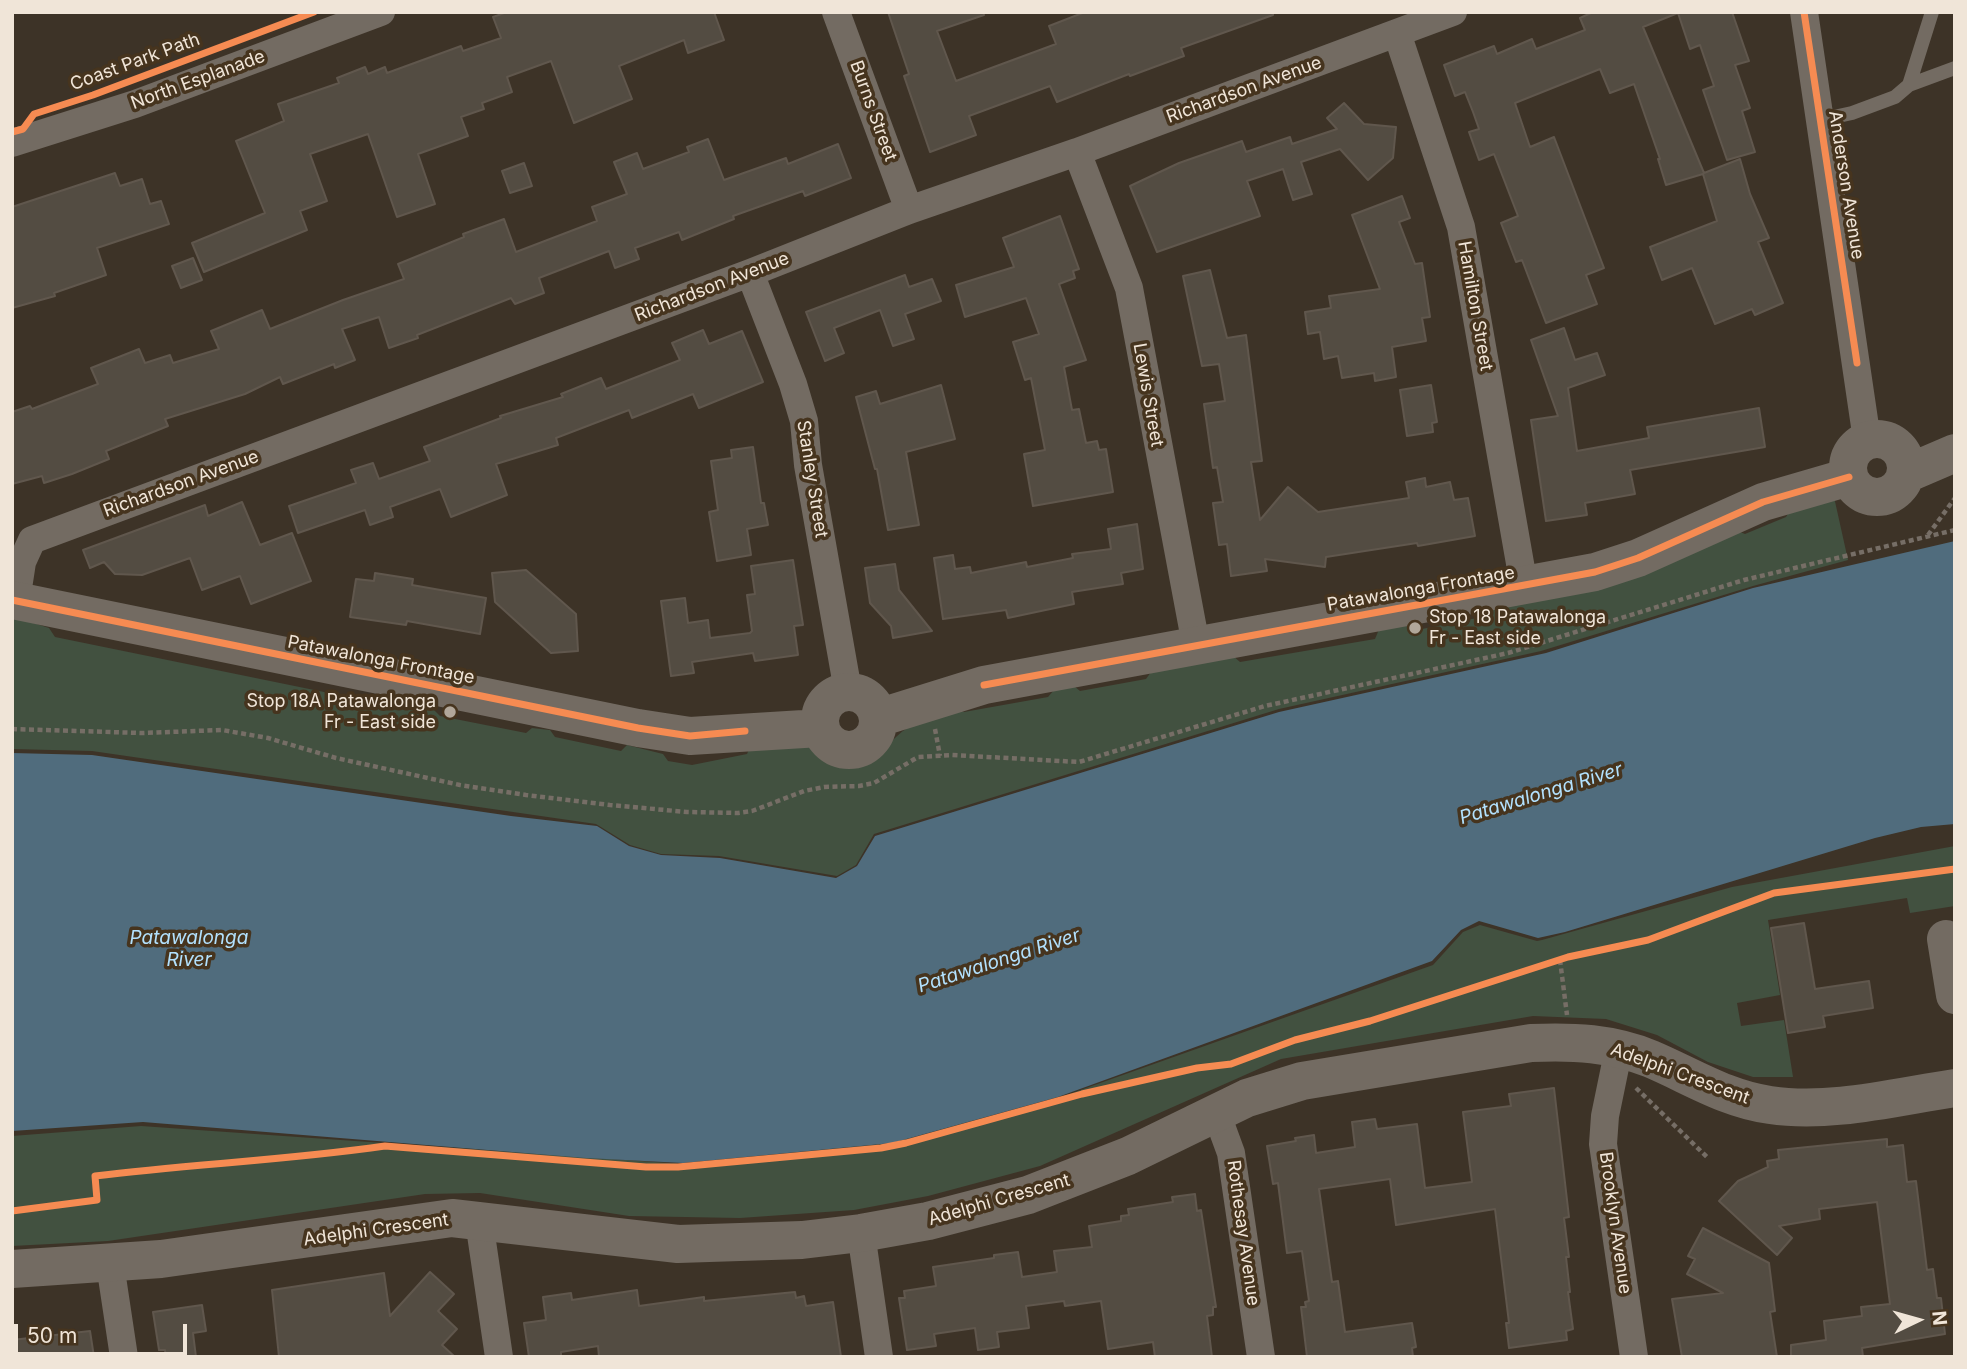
<!DOCTYPE html>
<html>
<head>
<meta charset="utf-8">
<style>
  body { margin:0 }
  #map { position:relative; width:1967px; height:1369px; overflow:hidden; background:#3d3327; font-family:Inter,sans-serif }
  canvas { display:block }
  .frame { position:absolute; inset:0; border:14px solid #f0e5d8; pointer-events:none }
  .north { position:absolute; left:1883px; top:1285px; width:70px; height:70px; -webkit-text-stroke:5px #46341e; paint-order:stroke; rotate:85deg; font-size:19px; font-weight:700; line-height:28px; text-align:center; color:#f0e5d8 }
  .north::after { content:''; display:block; margin:auto; width:24px; height:32px; background:#f0e5d8; clip-path:polygon(50% 0,100% 100%,50% 72%,0 100%) }
  .scale { position:absolute; left:14px; top:1324px; width:173px; height:32px; box-sizing:border-box; border:4px solid #f0e5d8; border-top:0; padding-left:9px; font-size:21px; line-height:24px; white-space:nowrap; color:#f0e5d8; -webkit-text-stroke:5px #46341e; paint-order:stroke }
</style>
</head>
<body>
<div id="map">
<canvas width="1967" height="1369"></canvas>
<div class="frame"></div>
<div class="north">N</div>
<div class="scale">50 m</div>
</div>
<script>
const ctx = document.querySelector('canvas').getContext('2d');
ctx.lineJoin = 'round';
function fill(path, color) {
  ctx.fillStyle = color;
  ctx.fill(path, 'evenodd');
}
function strokePath(path, color, width, dash) {
  ctx.strokeStyle = color;
  ctx.lineWidth = width;
  ctx.lineCap = dash ? 'butt' : 'round';
  ctx.setLineDash(dash || []);
  ctx.stroke(path);
}
function write(font, color, halo, rows, align = 'center') {
  ctx.font = font + ' Inter,sans-serif';
  ctx.lineWidth = 7;
  ctx.setLineDash([]);
  ctx.textBaseline = 'middle';
  ctx.strokeStyle = halo;
  ctx.fillStyle = color;
  for (const [text, x, y, turn = 0] of rows) {
    ctx.save();
    ctx.translate(x, y);
    ctx.rotate((+turn || 0) * Math.PI / 180);
    ctx.textAlign = isNaN(turn) ? turn : align;
    if (halo) ctx.strokeText(text, 0, 0);
    ctx.fillText(text, 0, 0);
    ctx.restore();
  }
}
fill(new Path2D(`
  M1834 497 1848 560 1753 586 1541 651 1279 709 874 834 856 865 837 876 719 856 661 854 630 845 596 824 92 751 12 749V616L49 628 55 637 412 710 419 705 432 708 440 716 526 733 532 728 550 730 555 737 621 751 627 745 663 754 668 761 692 765 747 754 751 745C765 744 781 741 795 743 817 746 841 767 863 764 879 762 885 747 896 737 911 722 933 716 953 707L964 712 1048 697 1054 690 1074 686 1080 691 1146 679 1151 672 1232 655 1240 662 1375 639 1380 627 1405 623 1412 631 1487 616 1493 609 1735 530 1745 534 1786 517 1792 507Z
  M1955 846V906L1910 913 1907 898 1768 920 1780 995 1737 1003 1741 1026 1784 1020 1793 1077H1753L1708 1062 1657 1035 1606 1019 1533 1016 1281 1059 1040 1166 928 1196 854 1210 740 1218 629 1216 480 1193 425 1194 108 1241 12 1246V1136L141 1126 683 1164 893 1143 1058 1098 1433 965 1463 932 1480 925 1537 941 1542 940 1732 887Z`), '#425140');
fill(new Path2D(`
  M1955 541V824L1921 827 1875 838 1565 932 1538 938 1479 921 1461 930 1432 961 1058 1097 892 1143 683 1163 586 1158 143 1122 12 1131V753L92 755 511 816 597 826 629 846 661 855 720 858 836 878 857 866 875 836 1279 712 1546 653 1753 588Z`), '#506c7d');
const building = new Path2D(`
  M507 12H714L724 40 688 53 684 40 619 66 632 99 574 123 551 61 507 77 512 92 482 103 484 109 461 117 468 136 418 154 435 204 397 217 368 134 310 154 327 201 300 211 307 230 204 272 192 243 265 213 236 141 284 121 278 104 339 83 337 78 365 67 368 74 385 67 387 73 461 46 463 51 501 38 493 17Z
  M888 12H983L984 15 937 31 956 81 1056 44 1049 26 1085 12H1273V15L1181 48 1184 56 1130 76 1129 74 1057 102 1050 86 969 116 976 135 930 152 904 76 909 74Z
  M1593 12H1732L1749 61 1735 65 1750 108 1742 111 1755 152 1727 160 1703 90 1714 86 1700 45 1690 49 1678 13 1643 27 1704 173 1740 159 1750 194 1769 238 1758 242 1783 303 1755 315 1752 309 1715 324 1692 268 1662 280 1650 247 1717 221 1703 174 1666 185 1658 159H1660L1634 84 1610 93 1600 69 1515 103 1530 147 1554 137 1604 268 1586 275 1597 304 1546 323 1522 260 1516 262 1501 223 1518 216 1494 154 1479 160 1469 132 1479 129 1473 112 1465 92 1455 96 1444 65 1494 46 1497 54 1532 39 1536 49 1585 30 1580 18Z
  M1344 103 1364 124 1396 127 1393 158 1368 180 1340 149 1301 162 1312 194 1293 200 1283 169 1247 181 1260 216 1157 252 1130 186 1179 163 1242 141 1246 152 1290 137 1292 144 1337 129 1327 118Z
  M708 139 724 180 786 158 788 164 838 144 851 178 805 196 803 191 733 216 734 219 682 240 679 232 635 248 639 259 615 268 609 251 539 278 544 293 515 304 511 298 417 335 418 338 389 348 379 317 342 329 355 360 335 368 334 364 283 384 280 377 245 394 165 419 168 426 106 451 109 459 72 474 44 483 42 476 12 484V412L30 406 32 409 98 384 91 368 139 349 145 363 170 355 173 363 219 349 211 331 262 310 270 329 343 300 404 279 398 264 464 237 463 234 504 219 516 252 597 221 592 207 627 194 614 162 637 153 643 169 689 152 687 147Z
  M524 163 532 186 510 193 502 171Z
  M115 173 120 186 142 179 150 204 161 201 169 224 97 248 106 275 54 293 55 296 12 308V207Z
  M1402 196 1410 218 1399 222 1415 264 1422 263 1430 317 1422 318 1426 341 1392 347 1396 377 1375 381 1374 373 1342 378 1338 356 1324 359 1320 332 1308 334 1305 312 1331 308 1329 296 1380 289 1352 215Z
  M1060 216 1079 269 1073 271 1075 278 1059 284 1086 360 1064 367 1072 410 1079 409 1086 443 1097 441 1099 450 1106 449 1113 492 1033 506 1024 454 1045 450 1031 378 1025 380 1013 342 1039 334 1026 298 965 317 956 285 1014 267 1003 238Z
  M193 258 202 280 181 288 172 266Z
  M1210 270 1227 338 1246 335 1262 461 1251 462 1260 520 1288 487 1318 512 1409 498 1406 482 1425 478 1426 487 1450 482 1454 500 1468 498 1475 536 1418 546 1417 543 1326 557 1325 567 1265 559 1267 571 1231 576 1227 544 1219 545 1213 503 1223 502 1217 467 1213 468 1204 404 1225 401 1219 364 1202 366 1183 276Z
  M905 275 909 287 932 279 941 301 905 314 914 339 893 346 880 310 834 328 844 353 825 361 806 312Z
  M1564 328 1575 360 1597 353 1605 375 1568 388 1577 451 1649 438 1647 427 1759 408 1765 447 1630 470 1635 494 1585 503 1587 515 1546 521 1531 420 1558 416 1531 340Z
  M703 330 709 344 742 331 763 382 699 408 693 394 632 418 629 410 556 438 558 445 496 464 507 495 451 517 440 489 390 507 393 517 370 525 365 510 298 533 289 506 356 483 351 470 373 463 379 479 430 461 424 447 501 418 500 416 563 397 561 394 601 378 606 389 680 360 672 343Z
  M941 385 955 439 906 452 919 525 888 530 877 469H875L856 397 876 391 880 404Z
  M1431 385 1437 422 1432 423 1433 432 1407 436 1400 390Z
  M753 447 761 503H764L768 525 747 529 751 555 717 561 709 512 718 510 711 461 732 458 731 450Z
  M242 502 260 545 292 533 311 581 251 604 240 576 202 590 190 558 142 575 115 574 104 562 90 568 83 550 205 505 208 516Z
  M1137 524 1143 569 1121 573 1123 584 1072 592 1074 604 1008 618 1006 610 943 619 934 558 953 555 955 569 970 567 971 573 1026 562 1027 567 1073 558 1072 554 1111 549 1108 529Z
  M793 560 803 625 794 626 798 655 755 661 753 653 692 662 694 673 671 676 661 601 685 598 688 623 708 620 710 638 750 633 752 631 747 595 755 594 751 566Z
  M895 564 899 590 932 631 893 638 891 626 870 603 865 568Z
  M526 570 576 614 578 651 551 653 495 602 492 573Z
  M375 573 413 579 412 585 486 598 480 634 407 621 406 625 350 617 356 579 374 581Z
  M1804 923 1815 989 1869 981 1873 1008 1823 1016 1825 1027 1788 1033 1771 928Z
  M1554 1088 1569 1217 1564 1218 1569 1257H1566L1570 1292H1568L1573 1329 1566 1331 1567 1340 1509 1348 1506 1323H1509L1495 1209 1396 1225 1390 1179 1319 1189 1332 1282 1338 1281 1345 1332 1412 1323 1416 1347 1412 1348 1413 1357H1307L1301 1307H1306L1305 1302 1309 1301 1302 1251 1287 1253 1278 1183 1273 1184 1267 1146 1296 1141 1295 1138 1314 1135 1316 1153 1355 1147 1352 1122 1375 1119 1377 1129 1417 1124 1425 1188 1472 1182 1463 1112 1511 1106 1509 1094Z
  M1887 1139V1147L1903 1145 1907 1182 1916 1181 1927 1270 1933 1269 1937 1298H1941L1945 1334 1862 1348 1863 1357H1791V1345L1826 1340 1824 1321 1862 1316 1861 1307 1890 1304 1877 1202 1819 1209 1820 1219 1779 1226 1792 1238 1777 1255 1719 1201 1738 1181 1768 1167 1767 1161 1779 1159 1778 1150Z
  M1195 1194 1197 1211 1201 1210 1216 1307H1213V1315L1207 1316 1212 1357H1155L1153 1342 1108 1349 1101 1301 1065 1306 1064 1301 1026 1306 1029 1328 997 1332 999 1347 978 1350 975 1328 934 1334 936 1346 907 1350 899 1298H905L904 1291 936 1286 933 1267 994 1258V1255L1018 1252 1022 1277 1057 1272 1054 1251 1092 1247 1089 1226 1121 1221V1216L1129 1215 1128 1209 1173 1202 1172 1197Z
  M1703 1228 1769 1263 1775 1311 1770 1312 1777 1357H1682L1672 1299 1723 1293 1687 1274 1695 1259 1688 1256Z
  M430 1272 454 1294 438 1311 457 1329 442 1345 455 1357H279L272 1290 384 1273 390 1316Z
  M637 1290 639 1306 704 1297V1301L795 1292 796 1298 804 1296 806 1306 833 1302 841 1357H599L598 1346 561 1352V1357H529L524 1323 546 1320 543 1297 571 1293 572 1300Z
  M202 1305 206 1331 193 1333 196 1357H166L165 1350H159L153 1312Z
  M90 1331 94 1357H12V1340Z`);
fill(building, '#534c42');
strokePath(building, '#60574d', 2);
strokePath(new Path2D(`
  M1928 535 1955 498
  M12 729 142 733 222 730 268 738 336 758 460 785 526 795 610 805 687 812 738 813 752 811 804 791 824 787 859 786 874 783 918 757 952 755 1079 762 1265 706 1508 653 1744 580 1955 530
  M935 729 940 756
  M1560 960 1567 1015
  M1636 1088 1709 1159`), '#766e66', 4.5, [5, 3.5]);
strokePath(new Path2D(`
  M1909 85 1932 12
  M1820 120 1852 113 1895 97 1909 85 1955 68`), '#736b62', 14);
strokePath(new Path2D(`
  M836 12 909 210
  M1804 12 1867 440
  M1397 33 1461 227 1524 586
  M12 143 135 104 381 12
  M1077 152 1129 288 1196 645
  M750 273 793 384 804 421 808 465 848 691
  M16 601 22 562 32 540 750 273 909 210 1077 152 1453 12
  M1619 1048 1605 1116 1603 1144 1634 1357
  M1216 1112 1231 1153 1261 1357
  M479 1221 499 1357
  M861 1233 879 1357
  M110 1264 124 1357`), '#736b62', 28);
strokePath(new Path2D(`
  M1848 468a29 29 0 1 1 58 0a29 29 0 1 1-58 0Z
  M1906 474 1955 453
  M12 600 638 728 690 736 820 728
  M820 721a29 29 0 1 1 58 0a29 29 0 1 1-58 0Z
  M878 718 984 685 1595 572 1638 558 1763 502 1849 477
  M1946 939 1955 995
  M12 1269 161 1259 452 1218 678 1244 802 1240 861 1233 928 1221 1028 1195 1128 1156 1247 1098 1302 1081 1531 1043C1573 1041 1612 1043 1651 1059 1691 1076 1726 1099 1770 1105 1830 1114 1895 1097 1955 1088`), '#736b62', 38);
strokePath(new Path2D(`
  M1804 12 1857 363
  M12 132 23 129 34 114 93 95 314 12
  M12 600 638 728 690 736 745 731
  M984 685 1595 572 1638 558 1763 502 1849 477
  M12 1211 97 1200 95 1176C192 1164 289 1160 385 1146L646 1167H678L881 1148 906 1143 1082 1094 1197 1068 1231 1064 1295 1040 1370 1021 1568 957 1648 940 1774 893 1955 869`), '#f68b52', 7);
for (const [x, y, r, color] of [
  [1415,628,7,"#b1a79a"],
  [450,712,7,"#b1a79a"]
]) {
  const dot = new Path2D();
  dot.arc(x, y, r, 0, 2 * Math.PI);
  ctx.fillStyle = color;
  ctx.fill(dot);
  strokePath(dot, '#46341e', 2.5);
}
write('18px', '#f0e5d8', '#46341e', [
  ["Coast Park Path",135,62,-20],
  ["North Esplanade",198,80,-20],
  ["Richardson Avenue",1244,90,-20],
  ["Burns Street",873,111,70],
  ["Anderson Avenue",1846,185,81],
  ["Richardson Avenue",712,287,-21],
  ["Hamilton Street",1475,306,80],
  ["Lewis Street",1148,395,80],
  ["Stanley Street",812,479,81],
  ["Richardson Avenue",181,484,-20],
  ["Patawalonga Frontage",1421,589,-10],
  ["Patawalonga Frontage",381,660,11],
  ["Adelphi Crescent",1680,1074,20],
  ["Adelphi Crescent",999,1200,-16],
  ["Brooklyn Avenue",1615,1223,82],
  ["Adelphi Crescent",376,1230,-8],
  ["Rothesay Avenue",1243,1233,82]
]);
write('18px', '#f0e5d8', '#46341e', [
  ["Stop 18 Patawalonga",1429,618],
  ["Fr - East side",1429,639],
  ["Stop 18A Patawalonga",436,702,"right"],
  ["Fr - East side",436,723,"right"]
], 'left');
write('italic 19px', '#b2e1fe', '#46341e', [
  ["Patawalonga River",1541,794,-17],
  ["Patawalonga",189,938],
  ["River",189,960],
  ["Patawalonga River",999,961,-18]
]);
</script>
</body>
</html>
